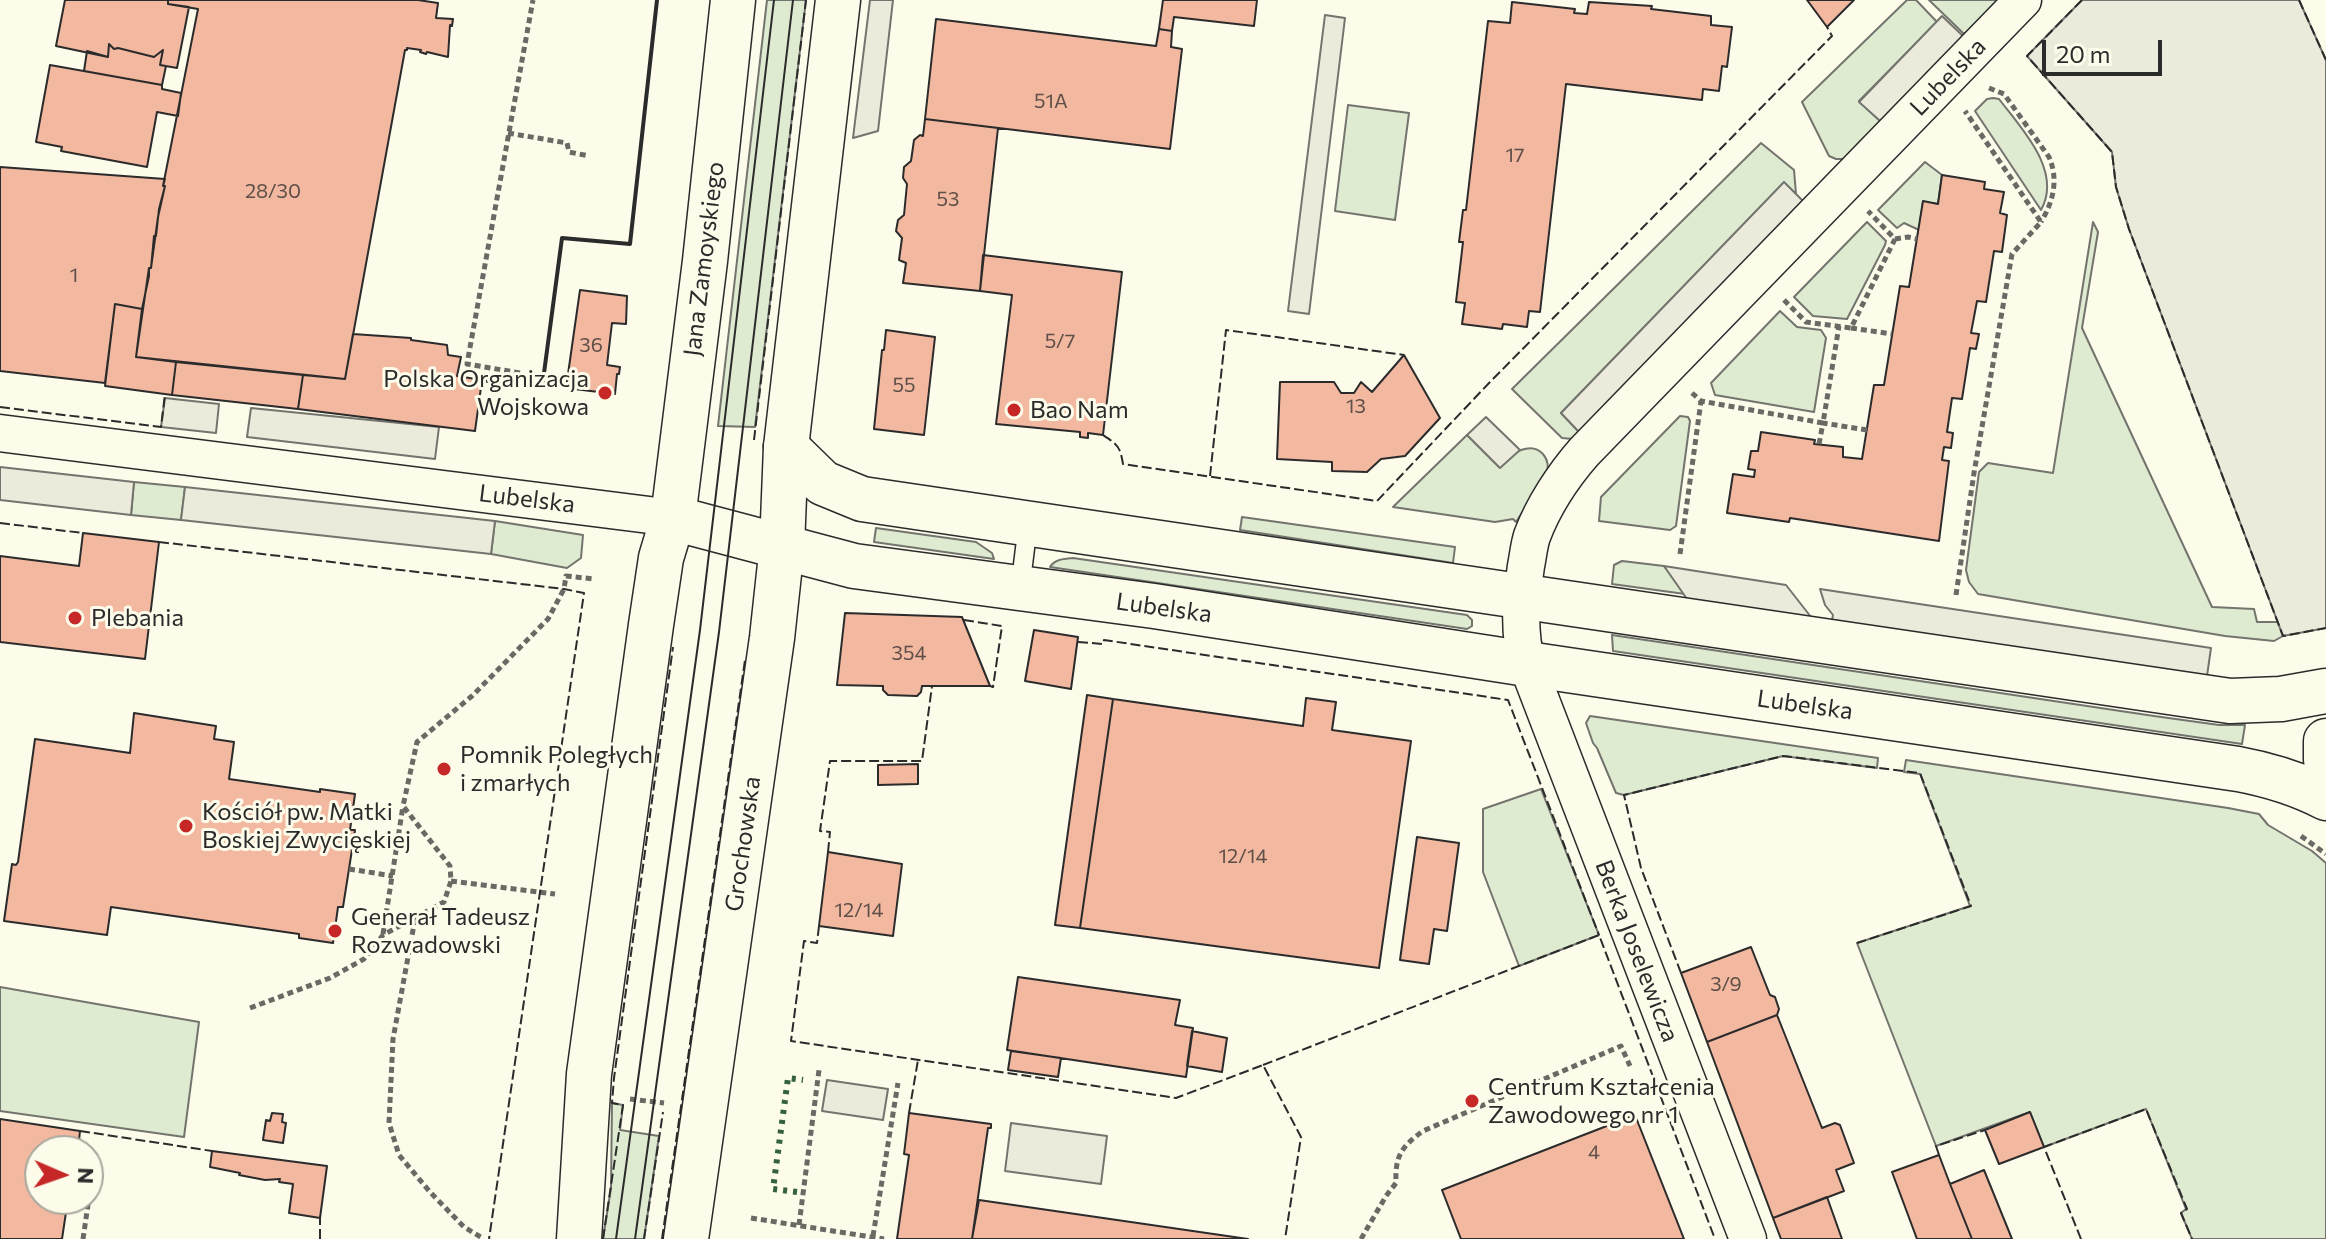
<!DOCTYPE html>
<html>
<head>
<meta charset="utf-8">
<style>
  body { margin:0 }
  #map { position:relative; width:2326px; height:1239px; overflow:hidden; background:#fdfbea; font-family:Commissioner,sans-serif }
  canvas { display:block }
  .north { position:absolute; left:24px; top:1135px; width:80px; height:80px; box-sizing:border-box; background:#fdfbea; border:2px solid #a9a89e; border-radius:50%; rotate:92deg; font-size:22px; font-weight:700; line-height:32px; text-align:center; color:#2b2b2b }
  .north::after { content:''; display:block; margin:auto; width:28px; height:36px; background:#c62828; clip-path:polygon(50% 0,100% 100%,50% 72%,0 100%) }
  .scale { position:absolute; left:2042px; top:40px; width:120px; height:36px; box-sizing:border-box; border:4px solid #2b2b2b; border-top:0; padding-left:10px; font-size:24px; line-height:28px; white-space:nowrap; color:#2b2b2b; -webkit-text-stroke:6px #fdfbea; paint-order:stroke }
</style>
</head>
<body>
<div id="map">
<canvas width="2326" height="1239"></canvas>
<div class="north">N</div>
<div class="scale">20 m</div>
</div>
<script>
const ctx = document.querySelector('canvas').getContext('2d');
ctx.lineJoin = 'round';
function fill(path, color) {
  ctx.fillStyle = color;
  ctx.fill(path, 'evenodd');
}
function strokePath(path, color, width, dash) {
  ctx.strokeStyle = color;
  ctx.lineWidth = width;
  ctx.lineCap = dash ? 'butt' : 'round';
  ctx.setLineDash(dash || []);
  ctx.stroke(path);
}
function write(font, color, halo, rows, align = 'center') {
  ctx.font = font + ' Commissioner,sans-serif';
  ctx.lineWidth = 6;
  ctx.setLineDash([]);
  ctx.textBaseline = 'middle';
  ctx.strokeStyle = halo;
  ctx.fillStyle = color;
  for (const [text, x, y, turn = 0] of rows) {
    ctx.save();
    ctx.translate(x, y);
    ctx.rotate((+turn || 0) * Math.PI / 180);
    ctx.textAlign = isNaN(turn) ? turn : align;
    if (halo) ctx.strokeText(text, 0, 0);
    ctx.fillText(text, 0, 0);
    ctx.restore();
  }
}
const green = new Path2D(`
  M767 0H806L755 427 718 426Z
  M1907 0H1916L1937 22 1859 101 1879 120 1880 125 1846 159H1836L1829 156 1802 102Z
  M1929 0H1999L1966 33H1963Z
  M1993 98 1999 99C2021 128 2063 171 2041 210L1975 111 1987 99Z
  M1348 105 1409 113 1395 220 1335 211Z
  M1761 143 1794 170 1796 194 1784 183 1561 413 1580 433 1573 439 1562 438 1512 389Z
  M1925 162 1942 175 1938 204 1923 202 1919 230 1904 223 1897 228 1878 210Z
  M1867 222 1886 241 1885 245 1847 319 1813 316 1794 297Z
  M2093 222 2098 232 2082 328 2212 607 2254 609 2257 622H2278L2283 636 2274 641 2225 636 1978 594 1969 582 1966 570 1979 472 1988 463 2053 473Z
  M1780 311 1797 327 1821 330 1826 338 1814 412 1715 395 1711 383Z
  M1680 416 1688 417 1690 421 1676 526 1670 530 1599 521 1601 497Z
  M1467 435 1499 467C1506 461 1512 453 1521 450 1540 443 1552 459 1546 476L1516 522 1513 519 1495 522 1393 507Z
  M134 482 185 487 181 520 131 515Z
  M1242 517 1455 547 1453 563 1240 530Z
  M495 521 583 535 581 558 567 568 491 554Z
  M876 528 976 542 992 553 994 559 874 542Z
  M1073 558 1467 615 1472 620V626L1467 629 1050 567C1055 559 1064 559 1073 558Z
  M1622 561 1664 566 1685 594 1612 584 1614 565Z
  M1612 635 2154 716 2219 725H2245L2242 744 1613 651Z
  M1590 716 1878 758 1877 768 1783 756 1624 795 1616 793 1597 748 1593 743 1586 723Z
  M1906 760 2228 808 2259 814 2268 825 2312 851 2326 863V1239H2192L2181 1213 2186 1209 2146 1109 2044 1147 2030 1112 1936 1146 1857 943 1970 906 1920 774 1904 772Z
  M1541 789 1599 935 1519 966 1483 872V809Z
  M0 987 199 1022 184 1137 0 1111Z
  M612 1103 623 1105 620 1130 659 1136 644 1239H603L611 1188Z`);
fill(green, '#deebd1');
strokePath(green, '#74746e', 2);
const parking = new Path2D(`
  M870 0H893L878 131 853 138Z
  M2082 0H2299L2326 60V628L2283 636 2129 229 2116 187 2112 152 2027 56Z
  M1325 15 1345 18 1309 314 1288 311Z
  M1942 16 1964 37 1880 125 1879 120 1859 102Z
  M1784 182 1804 202 1580 433 1561 413Z
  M165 398 219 404 216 433 161 427Z
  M251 408 439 427 435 459 247 437Z
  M1486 417 1520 450 1500 468 1467 435Z
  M0 467 134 482 131 515 0 500Z
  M185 487 495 521 491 554 181 520Z
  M1664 566 1786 585 1811 617 1687 599Z
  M1820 589 2211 648 2207 676 1832 620 1833 615 1825 605Z
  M827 1080 888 1089 883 1120 822 1111Z
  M1011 1123 1107 1136 1101 1184 1005 1171Z`);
fill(parking, '#eceadb');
strokePath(parking, '#74746e', 2);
const building = new Path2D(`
  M65 0H168V4L189 7 177 68 160 65 163 50 154 57 118 48 114 49 109 44 108 57 56 46Z
  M168 0H418L438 3 436 18 453 19 452 26 450 25 448 57 427 52 426 54 420 52 421 50 407 48V50H405L345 379 136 357 149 268H151L158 217 165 186H163L198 9 168 4Z
  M1163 0H1257L1254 26 1174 17 1172 31 1159 29Z
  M1807 0H1854L1827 27Z
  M1512 2 1575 9 1574 13 1587 14 1589 2 1652 6 1651 9 1711 16V25L1732 27 1727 67 1722 66 1719 91 1703 89 1702 100 1566 84 1540 312 1529 311 1527 327 1503 324 1502 329 1462 324 1465 303 1456 302 1463 242H1459L1463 210H1466L1488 21 1510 23Z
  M936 19 1156 46 1159 29 1172 31 1171 47 1182 49 1170 149 925 119Z
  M109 44 114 49 118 48 154 57 163 50 160 65 166 66 162 85 84 71 87 51 108 57Z
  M50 65 162 85V89L181 93 178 116 157 112 147 167 61 151 62 147 36 142Z
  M925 119 998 128 980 291 903 283 906 263 899 260 902 238 896 231 898 220 904 215 907 184 903 178 904 167 911 161 914 140 920 135 923 136Z
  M0 167 165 179 163 186H165L159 209 156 236H154L151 268H149V276L142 309 115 304 105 383 0 371Z
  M1942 175 1985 182 1984 189 2004 192 2000 213 2007 215 2002 252 1994 251 1986 302 1977 301 1971 333 1979 334 1976 349 1970 348 1962 399 1952 398 1947 432 1953 433 1951 448 1944 447 1942 460 1949 461 1939 541 1790 518 1789 522 1727 513 1733 474 1754 477 1755 470 1748 469 1751 451H1758L1761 432 1815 440 1814 444 1843 447V457L1862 459 1874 385H1884L1900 286 1909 287 1923 201 1938 204Z
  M983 255 1122 272 1103 435 1088 433V438L1080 437V432L996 424 1012 295 980 291Z
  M580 290 627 296 626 324 612 323 607 365 620 367 619 374H617L615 394 566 388Z
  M115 304 142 309 136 357 176 362 172 395 105 386Z
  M886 330 935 337 924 435 874 429 882 350H884Z
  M353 334 411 338V340L447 345 448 355 461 357 457 376 482 380 475 431 298 409 303 375 345 379Z
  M1404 355 1440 418 1405 456 1381 459 1367 472 1332 471V462L1277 459 1280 382H1334L1341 393H1354L1361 382 1372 392Z
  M176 362 303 375 298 409 172 395Z
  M83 533 159 542 145 659 0 642V556L79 566Z
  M845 613 962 617 990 686H922L921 692 917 696 888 695 883 690V686L837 685Z
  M1034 630 1078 637 1071 689 1025 681Z
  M1087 695 1113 699 1080 928 1055 925Z
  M1306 698 1336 702 1332 730 1411 741 1379 968 1080 928 1113 699 1303 726Z
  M134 713 216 726 214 739 234 742 229 779 320 792V789L355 794 350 830H355L349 869 343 907H338L333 943 299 938V934L111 907 107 935 4 921 12 864 16 865 18 862 35 739 130 753Z
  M918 764V784L878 785V765Z
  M1417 837 1459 843 1447 931 1434 929 1429 964 1400 960Z
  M828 852 902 864 893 936 819 926Z
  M1751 947 1770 995 1775 997 1779 1009 1777 1015 1707 1042 1681 973Z
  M1018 977 1180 1000 1175 1025 1193 1028 1186 1077 1007 1050Z
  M1777 1015 1822 1128 1835 1123 1840 1125 1854 1163 1836 1170 1844 1191 1773 1218 1707 1042Z
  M1192 1031 1227 1038 1222 1072 1187 1066Z
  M1011 1051 1061 1058 1058 1077 1008 1070Z
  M2030 1112 2044 1147 1999 1164 1985 1130Z
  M272 1113 283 1114 282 1122 286 1123 283 1143 263 1140 266 1120 270 1121Z
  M909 1113 991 1124V1128H988L972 1239H897L909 1155 904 1154Z
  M1635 1115 1684 1239H1461L1442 1190Z
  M0 1119 80 1131 78 1150 40 1151V1199H68L62 1239H0Z
  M212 1151 327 1166 320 1218 289 1213 293 1184 279 1182 280 1179 265 1180 239 1175 240 1173 210 1167Z
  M1939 1155 1950 1184 1972 1239H1917L1892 1172Z
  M1984 1170 2012 1239H1972L1950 1184Z
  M1827 1197 1842 1239H1781L1773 1218Z
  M979 1200 1248 1239H972Z`);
fill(building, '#f2b8a0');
strokePath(building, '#2b2b2b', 2);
const service = new Path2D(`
  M1020 589 1028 524`);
const minor = new Path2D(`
  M0 433 673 518
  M1748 1239 1527 664C1518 631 1521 600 1526 566 1528 556 1529 545 1532 536 1543 507 1563 476 1584 452L2023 0`);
const tertiary = new Path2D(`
  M786 447 823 483 862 499 2230 701 2281 699 2326 691
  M673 518 854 566 1154 606 1527 664 2238 769C2270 775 2297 783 2326 798
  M2326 741V760`);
const secondary = new Path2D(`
  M579 1239 589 1074 651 625 661 558 673 518 705 261 733 0
  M686 1239 772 638 782 546 786 447 838 0`);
strokePath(service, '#2b2b2b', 21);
strokePath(minor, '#2b2b2b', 39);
strokePath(tertiary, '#2b2b2b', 47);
strokePath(secondary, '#2b2b2b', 47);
strokePath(new Path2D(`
  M1989 88 2004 94 2049 157C2059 180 2053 202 2041 222
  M508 133 567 143 569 152 589 156
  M1895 239 1908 237 1917 239
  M1784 300 1806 322 1851 328 1895 239 1868 211
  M1851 328 1892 334
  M520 373 467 364 533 0
  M1692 393 1701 401 1823 423 1839 326
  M1819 444 1823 423 1867 430
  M1680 554 1701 401
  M1956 595 1974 473 2012 254 2041 222 1965 111
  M2301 836 2326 854
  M349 869 393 876
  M451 881 555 894
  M415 919 393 1039 389 1123 399 1155 430 1192 464 1227 484 1239
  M383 934 403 806
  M250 1008 330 978 364 959 383 935 444 902 451 881 450 866 403 806 417 742 472 696 548 619 564 589 566 576 594 579
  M630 1099 664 1103
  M751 1218 884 1239
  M799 1225 819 1070
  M873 1236 898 1083
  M83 1239 96 1150
  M1361 1239 1386 1196 1396 1183C1395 1156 1401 1147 1423 1131L1621 1046 1630 1066`), '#6a6964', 5, [6, 4]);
strokePath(service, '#fdfbea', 18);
strokePath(minor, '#fdfbea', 36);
strokePath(tertiary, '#fdfbea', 44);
strokePath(secondary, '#fdfbea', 44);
strokePath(new Path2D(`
  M616 1239 700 630 774 0
  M635 1239 719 632 793 0`), '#2b2b2b', 2);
strokePath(new Path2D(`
  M797 1192 773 1189 788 1078 803 1080`), '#34623c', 6, [4, 6]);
strokePath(new Path2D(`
  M2082 0 2027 56 2112 152 2116 187 2129 229 2283 636 2326 628
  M2299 0 2326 60
  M0 407 161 427 165 394
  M1103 435C1118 445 1120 446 1123 464L1377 501 1490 382 1832 36 1827 27
  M754 440 806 0
  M1210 476 1226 330 1404 355
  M0 523 83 533
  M159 542 564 589 584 593 489 1239
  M964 620 1002 626 993 687 990 686
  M1078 642 1103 644 1104 640 1508 700 1599 935
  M828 852 830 832 820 831 830 761H922L932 686
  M819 926 817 943 804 941 791 1041 1176 1098 1263 1065 1301 1137 1285 1239
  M1681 973 1641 868 1624 795 1783 756 1920 773 1971 906 1857 943
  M1263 1065 1599 935 1715 1239
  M909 1113 918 1060
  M80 1131 212 1151
  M1939 1155 1936 1146 1985 1130
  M320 1239V1218
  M603 1239 623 1105 612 1103 614 1078 673 647
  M644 1239 663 1112
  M662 1239 745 660
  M2081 1239 2044 1147 2146 1109 2187 1209 2181 1213 2192 1239`), '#2b2b2b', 2, [10, 4]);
strokePath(new Path2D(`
  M482 380 542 388 562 238 630 244 657 0`), '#2b2b2b', 4);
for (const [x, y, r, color] of [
  [605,393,8,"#c62828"],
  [1014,410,8,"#c62828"],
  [75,618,8,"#c62828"],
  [444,769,8,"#c62828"],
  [186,826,8,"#c62828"],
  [335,931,8,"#c62828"],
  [1472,1101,8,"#c62828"]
]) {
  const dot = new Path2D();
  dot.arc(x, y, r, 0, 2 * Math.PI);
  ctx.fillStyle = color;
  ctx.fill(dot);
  strokePath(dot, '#fdfbea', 3);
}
write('20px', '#5d4e48', null, [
  ["51A",1051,101],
  ["17",1515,155],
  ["28/30",273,191],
  ["53",948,199],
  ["1",74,275],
  ["5/7",1060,341],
  ["36",591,345],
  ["55",904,385],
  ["13",1356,406],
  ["354",909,653],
  ["12/14",1243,856],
  ["12/14",859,910],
  ["3/9",1726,984],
  ["4",1594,1152]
]);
write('24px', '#2b2b2b', '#fdfbea', [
  ["Lubelska",1948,77,-46],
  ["Jana Zamoyskiego",704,259,-83],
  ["Lubelska",527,499,7],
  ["Lubelska",1164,608,8],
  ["Lubelska",1805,705,8],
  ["Grochowska",743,844,-82],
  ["Berka Joselewicza",1637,951,69]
]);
write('24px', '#2b2b2b', '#fdfbea', [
  ["Polska Organizacja",589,379,"right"],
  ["Wojskowa",589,407,"right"],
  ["Bao Nam",1030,410],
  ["Plebania",91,618],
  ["Pomnik Poległych",460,755],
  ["i zmarłych",460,783],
  ["Kościół pw. Matki",202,812],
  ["Boskiej Zwycięskiej",202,840],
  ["Generał Tadeusz",351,917],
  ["Rozwadowski",351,945],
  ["Centrum Kształcenia",1488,1087],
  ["Zawodowego nr 1",1488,1115]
], 'left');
</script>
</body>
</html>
